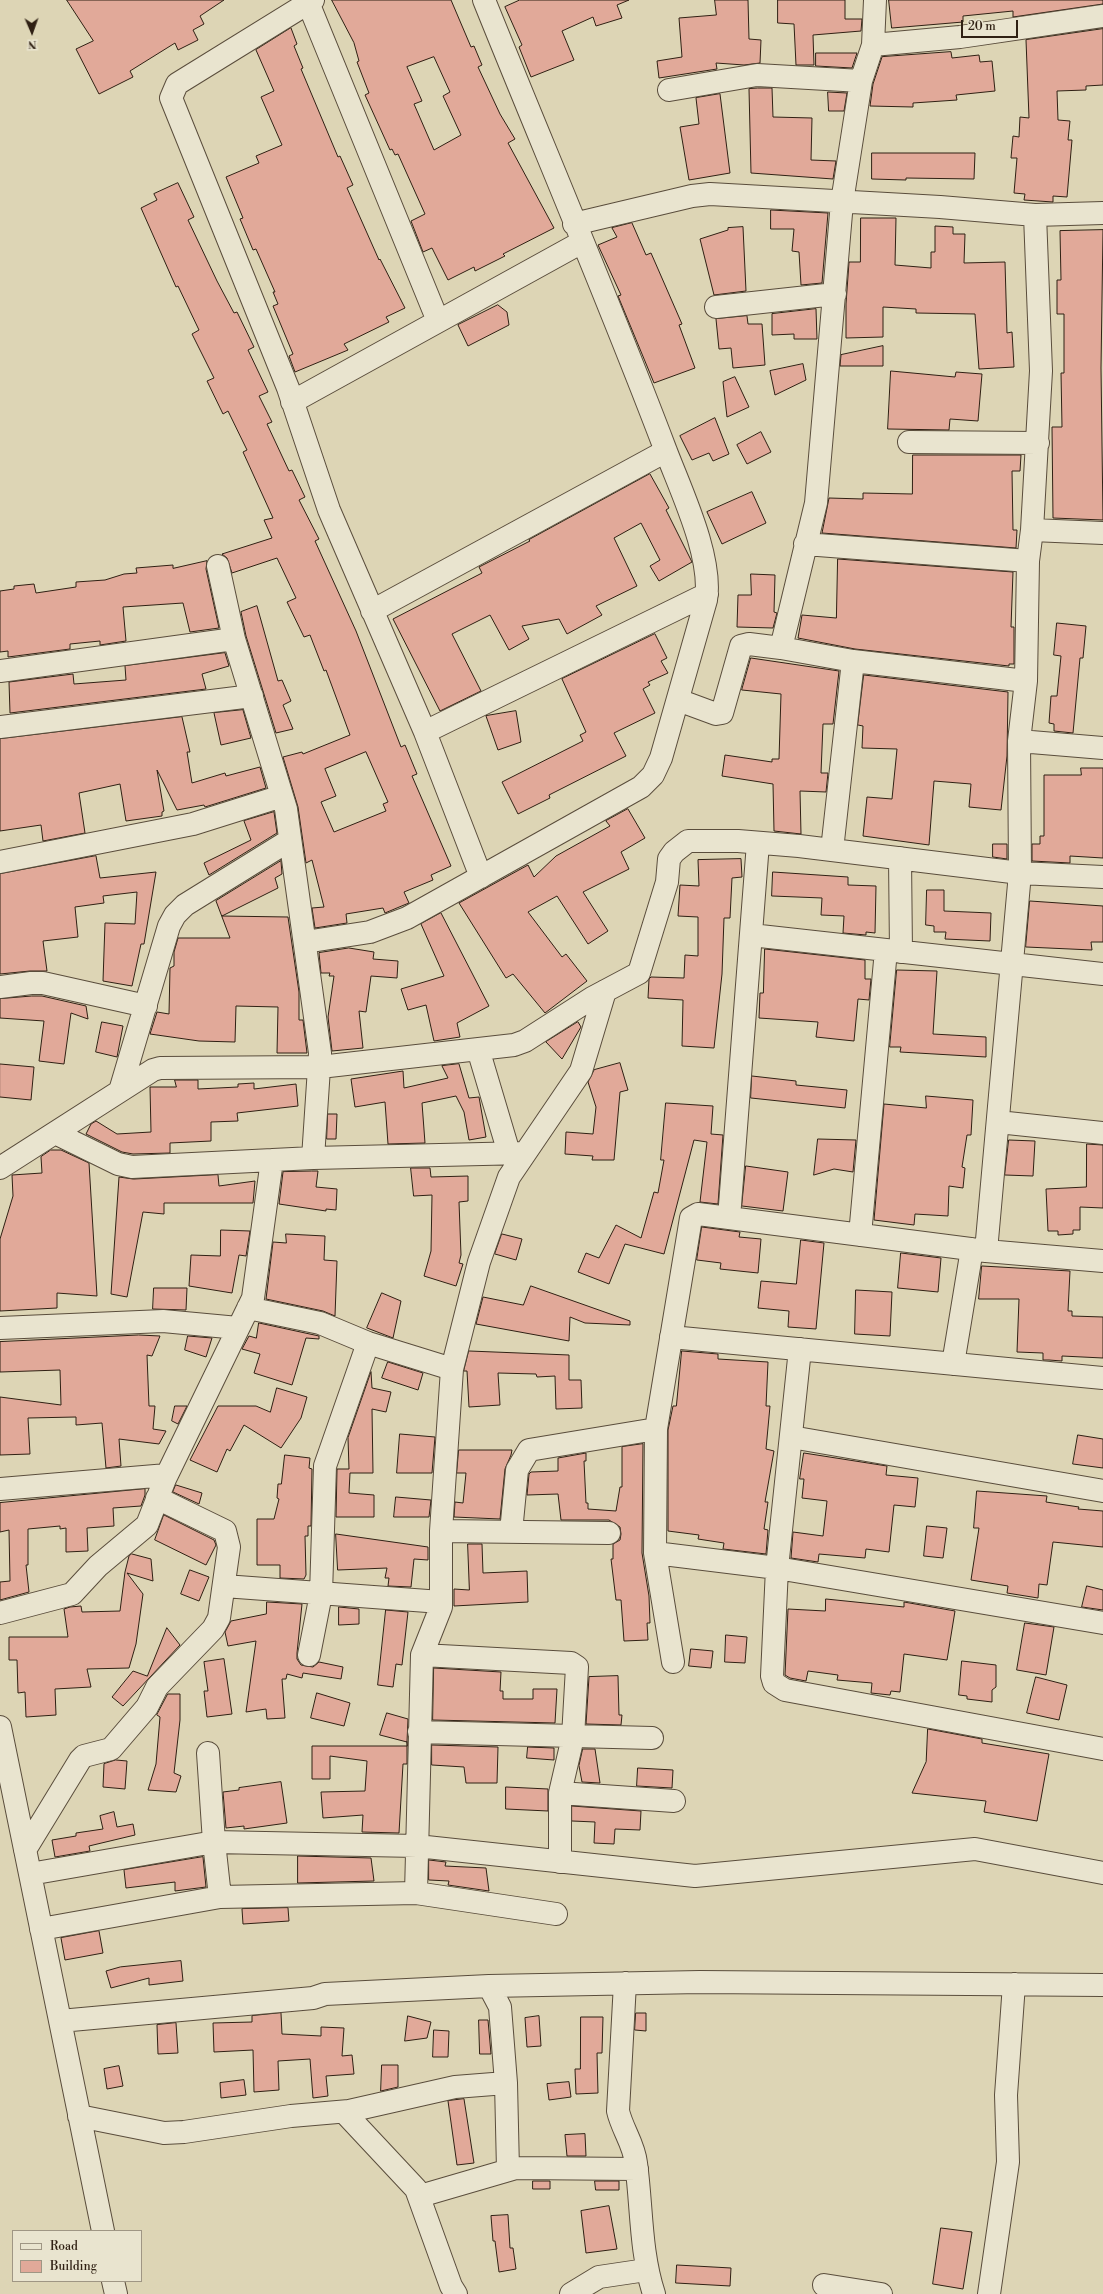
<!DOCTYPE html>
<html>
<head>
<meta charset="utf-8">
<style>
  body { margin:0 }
  #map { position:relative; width:1103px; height:2294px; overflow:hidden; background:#ddd5b5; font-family:"Libre Bodoni",serif }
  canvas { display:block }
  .legend { position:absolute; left:12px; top:2230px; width:130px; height:52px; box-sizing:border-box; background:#e9e4cf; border:1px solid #9f9684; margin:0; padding:5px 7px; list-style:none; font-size:12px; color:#2f2013 }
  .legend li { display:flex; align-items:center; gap:8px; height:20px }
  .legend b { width:20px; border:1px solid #9f9684 }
  .north { position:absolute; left:12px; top:12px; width:40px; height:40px; -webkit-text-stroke:3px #e9e4cf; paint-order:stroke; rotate:178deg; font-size:11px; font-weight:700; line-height:16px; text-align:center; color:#2f2013 }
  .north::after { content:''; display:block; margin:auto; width:14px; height:18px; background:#2f2013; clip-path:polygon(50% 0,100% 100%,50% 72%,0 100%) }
  .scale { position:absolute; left:961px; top:20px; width:57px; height:18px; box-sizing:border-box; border:2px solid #2f2013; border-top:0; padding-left:5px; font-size:12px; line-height:14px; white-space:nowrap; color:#2f2013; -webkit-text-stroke:3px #e9e4cf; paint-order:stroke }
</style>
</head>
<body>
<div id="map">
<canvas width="1103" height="2294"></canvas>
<ul class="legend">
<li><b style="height:5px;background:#e9e4cf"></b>Road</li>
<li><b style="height:11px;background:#e1a999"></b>Building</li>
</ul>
<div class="north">N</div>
<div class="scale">20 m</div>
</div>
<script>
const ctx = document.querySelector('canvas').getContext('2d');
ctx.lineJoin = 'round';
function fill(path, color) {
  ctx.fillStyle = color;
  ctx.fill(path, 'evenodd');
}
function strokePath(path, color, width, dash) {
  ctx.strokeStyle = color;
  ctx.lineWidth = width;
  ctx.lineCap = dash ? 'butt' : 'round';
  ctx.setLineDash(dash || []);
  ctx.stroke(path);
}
const building = new Path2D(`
  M67 0H224L200 16 204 24 193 30 198 40 178 50 175 43 130 71 133 77 99 94 76 49 93 41Z
  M332 0H451L471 47 474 46 482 65 478 67 500 114 515 139 508 143 554 228 503 254 505 256 475 271 474 267 448 280 432 248 423 252 411 221 425 214 398 154 395 155 392 149 390 150 365 95 369 93 357 62 359 61 354 43ZM434 57 450 92 443 96 461 135 434 150 414 104 422 101 407 67Z
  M520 0H629L617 5 622 18 596 26 593 17 562 31 574 60 531 77 519 47 522 45 505 7Z
  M715 0H748L749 39 761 40 760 63 744 65 716 63 717 69 659 78 657 61 682 57 679 18 716 15Z
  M778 0H845V19H862L861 31 813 35 814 65H796L794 24 778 23Z
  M889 0H1103V4L1013 17V11L963 16V22L892 28Z
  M291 28 297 44 294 46 303 68 301 69 338 157 340 156 353 185 347 188 379 260 380 259 405 308 386 317 389 322 344 344 348 350 295 372 289 356 293 354 273 306 278 304 273 292H275L256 249 253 250 240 219 243 218 226 177 259 163 256 156 282 145 261 97 274 91 256 50Z
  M1103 29V85L1086 86V90L1057 91 1058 120 1070 121 1068 140H1072L1067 197 1053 196V202L1024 200 1025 194 1014 193 1017 158H1011L1013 136 1019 137 1020 117 1029 118 1026 40Z
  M951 52 952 58 979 55 980 62 992 61 995 91 956 95 957 100 913 103V107L870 106 873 84 882 57Z
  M816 53H857L852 68 816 66Z
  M758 88H772L773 117 812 118 811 160 836 161 833 179 751 173 749 89Z
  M828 92 847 93 844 111H829Z
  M720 94 730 173 689 180 680 127 699 124 696 98Z
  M872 153H975L974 179 906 178V180L872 179Z
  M178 183 194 217 188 220 217 281 234 313 237 312 254 347 248 350 268 392 259 396 272 422 267 424 289 471 292 470 305 497 299 500 319 539 315 541 356 631 401 747 405 745 417 774 412 776 451 866 431 875 433 880 404 892 409 903 404 905 385 913 383 908 346 914 347 923 315 928 312 908 324 907 312 860 306 863 298 807 283 757 302 752 303 754 350 735 326 670 324 671 310 635 304 637 287 602 296 598 277 558 232 573 227 558 222 554 272 538 264 520 273 518 243 452 247 450 228 411 223 414 207 381 214 378 192 334 199 330 178 286 176 287 141 208 157 200 154 194ZM366 752 388 802 383 804 386 811 334 832 321 802 336 796 325 769Z
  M771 210 828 213 822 283 801 285 799 252 792 251 794 229H771Z
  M861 218H896L895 265 931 268V252H935V226L953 227V234H965L964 263 1005 262 1007 333 1012 332 1014 367 979 369 975 314 916 313V309L883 307V337L846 338V304L849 262H860Z
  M632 223 646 255 651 253 658 269 682 324 679 325 695 368 654 383 618 296 621 295 598 245 617 237 612 228Z
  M743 227 746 291 714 295 700 239 728 230V228Z
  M1103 230 1101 368 1103 520 1053 518 1052 427H1062L1061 373H1064V314H1057V280H1061L1060 231Z
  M498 305 507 312 509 325 468 346 458 325Z
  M816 309 817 339H794V334L772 335V314Z
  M747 316 748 324H762L765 365 733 368 731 348 719 349 716 319Z
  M883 346V366H840L841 355Z
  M803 364 806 380 775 395 770 371Z
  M891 371 955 377 956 372 982 374 978 421 950 419 949 430 888 429Z
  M735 377 749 407 727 417 723 382Z
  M715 418 729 454 713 461 709 453 692 460 680 436Z
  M761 432 771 452 747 464 737 445Z
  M913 455H1021L1020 471H1012L1013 530H1017L1016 548 822 533 829 498 863 499V493L912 494Z
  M650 474 669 508 666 510 692 562 659 581 650 566 660 560 641 523 614 538 637 586 596 606 602 615 567 634 559 619 522 626 529 639 509 650 490 615 452 634 481 691 440 711 393 619 482 573 479 567 530 541 529 540Z
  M752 492 766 523 722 544 707 512Z
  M838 559 1013 572 1011 627H1014V664H1009V666L855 649 798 638 802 615 836 618Z
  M207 561 206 569 219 628 190 632 183 603 123 607 126 641 100 645V641L70 644V649L8 657V651L0 652V591L14 589V586L34 584 36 593 76 587V582L105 580 124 574 137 573 136 568 173 565V568Z
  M751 574 775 575 774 612 777 613 773 628 737 627 738 595H751Z
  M257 606 278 681 282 680 291 701 283 705 293 729 276 733 246 636 241 612Z
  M1057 623 1086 626 1083 658H1080L1073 733 1054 731V724L1049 723 1051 696H1057L1061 656 1054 655Z
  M655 634 667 658 661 661 668 673 648 682 650 685 643 689 655 713 614 733 626 756 549 795 550 798 518 814 502 782 583 741 580 735 586 732 562 679Z
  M225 653 229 666 202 674 206 689 10 713 9 682 73 674 74 684 126 680 125 666Z
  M751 658 839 671 833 724H823L821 773H828L826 792 800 791 801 834 774 831 773 784 722 776 725 755 772 762V759H779L781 694 742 690Z
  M864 675 1008 692 1007 756 1001 810 969 807 971 784 934 781 929 845 863 836 867 797 892 799 897 749 862 748 863 726 858 725Z
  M243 710 251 738 221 745 214 713Z
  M516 711 521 742 498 750 486 716Z
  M182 717 190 752H187L192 783 225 773 226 776 260 767 266 788 205 807 204 805 177 810 157 770 164 811 162 812V816L126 821 120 784 79 793 85 833 43 841 41 825 0 831V739Z
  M1081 768H1103V858L1070 856V863L1032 861V844H1040V836H1044V775H1081Z
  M628 809 645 838 621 852 629 869 583 892 608 931 588 944 557 896 528 912 562 957 566 954 587 981 545 1013 513 974 506 978 459 903 528 865 534 877 556 856 610 826 606 821Z
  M274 812 277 833 209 875 204 863 251 840 244 821Z
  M993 844H1007V859L993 857Z
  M96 856 100 878 156 872 144 944H141L132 986 103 981 105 923 135 924 137 892 103 896 104 903 75 907 78 937 43 941 47 971H30L0 974V874Z
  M741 859 742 877 732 878 730 918H724L722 974 714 1048 682 1046 683 1000 648 998 649 979 651 977 684 978 685 955 698 956V917L678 916 680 885 699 886 698 860Z
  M281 861 282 874 275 878 278 888 222 916 288 917 299 992V1020H303L307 1053H277L278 1007 236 1006 235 1042 199 1041 150 1034 157 1012 169 1014 170 968 174 966V952L178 938H230L216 901Z
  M773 872 848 877V885L876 886 875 933 866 932V935L843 933 844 916 821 915 822 898 772 896Z
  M927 890H944V911L991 913 990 941 945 939 946 932H934V926L926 925Z
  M1030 901 1103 906V942H1091L1092 950 1026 947Z
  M441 913 489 1006 457 1023 460 1037 434 1041 426 1005 408 1010 401 989 444 976 421 924Z
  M349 948 374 952 373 959 398 961 397 978 371 976 366 1012 359 1011 363 1048 332 1051 328 1017 334 976H329L330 973H321L319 953Z
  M765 949 865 960V979H871L869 1000 858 999 854 1041 816 1037 818 1022 759 1018 760 993H763Z
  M897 970 937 971 933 1034 986 1037V1057L900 1052 901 1047H890Z
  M32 996H42L86 1006 88 1019 71 1013 64 1064 39 1061 44 1021 0 1018V999Z
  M102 1022 123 1026 117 1057 96 1052Z
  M578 1022 581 1027 562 1059 546 1042Z
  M620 1063 628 1090 620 1092 614 1160H592L593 1156 565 1154 566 1132 593 1134 596 1107 588 1082 594 1070Z
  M0 1064 34 1067 31 1100 0 1097Z
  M459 1064 469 1098 479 1097 486 1137 469 1140 464 1112 456 1096 422 1103 425 1143 388 1144 385 1102 355 1107 351 1079 403 1071 404 1088 448 1078 442 1066Z
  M752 1076 796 1081V1085L847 1090 845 1108 751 1098Z
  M175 1080H198V1089L238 1087V1084L254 1083V1089L296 1084 298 1106 237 1113 238 1121 211 1122V1141L170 1143V1153L133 1154 122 1152 86 1134 91 1124 96 1121 117 1134 151 1132 150 1087H176Z
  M926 1096 973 1100 971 1135H967L962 1167 965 1168 963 1188 949 1186 948 1216 915 1214 914 1225 874 1220 884 1104 926 1108Z
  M666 1103 713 1106 711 1134 723 1135 718 1204 700 1202 707 1142 694 1140 664 1254 625 1244 609 1284 578 1272 586 1253 599 1258 616 1225 641 1238 654 1192 658 1193 664 1160H661Z
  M328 1114H337L336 1139H327Z
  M818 1139 856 1140 853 1172 834 1169 814 1175Z
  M1009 1140 1035 1141 1033 1176 1005 1175Z
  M1087 1144 1103 1145V1208L1080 1207V1230H1073V1234L1058 1235V1231H1048L1046 1189 1086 1187Z
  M51 1150H61L89 1163 97 1296 57 1293V1308L0 1311V1239L13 1196 12 1175 42 1173 41 1157Z
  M746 1166 788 1172 783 1211 742 1206Z
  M411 1168H430L431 1177 468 1176V1201L459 1202 461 1255 459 1263 463 1264 456 1286 424 1276 431 1251 432 1195 414 1196Z
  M312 1171H318L316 1187 337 1189 336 1210 326 1209V1211L279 1204 283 1172Z
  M218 1175 219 1186 255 1181 253 1203H164V1214L143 1212 127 1297 111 1294 119 1177 133 1179Z
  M702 1227 740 1232 739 1237 761 1239 758 1273 720 1269 721 1263 697 1260Z
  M221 1230 250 1231 246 1256 239 1255 232 1293 189 1286 191 1255 220 1256Z
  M286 1234 325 1236 324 1260 337 1261 335 1316 323 1311 266 1299 273 1242 286 1243Z
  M502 1234 522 1239 516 1260 495 1254Z
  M801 1240 824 1243 816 1329 788 1327 789 1311 758 1308 761 1281 796 1284Z
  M901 1253 941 1258 938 1292 898 1288Z
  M982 1266 1070 1271 1068 1311H1072V1316L1103 1317V1358L1062 1356V1361L1049 1360H1043V1353L1017 1352 1019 1299H979Z
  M531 1286 630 1321V1325L585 1323 570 1317 569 1341 476 1324 483 1297 523 1305Z
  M154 1288H187L186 1310 153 1309Z
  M856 1290 892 1292 890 1336 855 1334Z
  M382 1293 401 1301 393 1338 367 1328Z
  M259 1323 319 1336V1339L306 1338 292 1385 254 1373 260 1354 242 1349 249 1336 256 1338Z
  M139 1335 160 1336 152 1356 147 1355 149 1406H155L153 1429 166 1431 159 1444 119 1439 121 1466 106 1468 102 1423 76 1425V1417L28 1418 30 1454 0 1455V1397L61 1405 60 1370 0 1372V1342Z
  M188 1336 212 1338 206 1357 185 1350Z
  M469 1351 569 1355V1380H581L582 1408 556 1409 555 1376 537 1377 536 1374 498 1373 500 1405 469 1407 467 1371H464Z
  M682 1351 718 1354V1359L768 1362 766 1406H770L766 1449 774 1451 765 1502H768L764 1529 768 1530 766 1554 723 1549 724 1543 698 1539 699 1535 668 1531V1430L673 1406H676Z
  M388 1362 423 1373 418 1390 382 1378Z
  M371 1372 372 1388 391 1392 386 1412 372 1409 373 1473H350L349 1493 374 1495V1517H336L337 1469H349L348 1438Z
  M277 1388 307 1397 301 1418 281 1448 244 1425 230 1451 227 1449 217 1472 190 1460 218 1406H256L270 1412Z
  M175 1406H187L178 1424 172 1421Z
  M400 1434 435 1437 432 1473H397Z
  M1078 1435 1103 1439V1468L1073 1464Z
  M643 1444 642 1553 649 1596 650 1623H647L648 1640 624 1641 621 1600H616L611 1559H613V1544L620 1540 621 1534 620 1527 609 1520H561L558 1494 527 1495 529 1474 531 1472 558 1471V1458L586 1453V1461H584L586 1503H588V1509L616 1511 620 1487H622V1447Z
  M459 1450H512L511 1455 505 1469 500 1519 454 1517 455 1502 463 1503 466 1473H457Z
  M804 1453 887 1466 886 1475 918 1478 915 1507 894 1505 889 1552 866 1549 865 1558 819 1554 818 1562 791 1558 793 1532 823 1536 827 1501 802 1498 804 1479H800Z
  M285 1455 310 1458 309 1468 312 1469 311 1526H308V1536H305L306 1575 304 1579 280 1578V1565H257V1519H274L279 1499 277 1498 278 1484H281Z
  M176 1485 202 1493 199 1504 173 1492Z
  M145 1489V1495L141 1506 113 1508 114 1526 87 1528 88 1551 66 1552V1528L60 1529V1526L28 1529V1565H26L29 1592 0 1600V1582L10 1581 9 1530 0 1532V1503Z
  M977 1491 1047 1496 1046 1502 1079 1507 1078 1509 1103 1511V1547L1053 1542 1047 1585 1039 1584 1038 1598 1007 1593 1008 1586 971 1580 979 1528H974Z
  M396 1497 431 1500 429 1517H394Z
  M164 1515 214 1540 216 1545 206 1565 155 1540Z
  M927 1526 947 1528 943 1558 924 1556Z
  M336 1534 428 1547V1560L414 1559 411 1587 388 1586 389 1578H385L387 1568 338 1570Z
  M468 1544H482L483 1573 527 1571 528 1602 454 1606V1589L469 1590Z
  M132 1554 151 1559 153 1581 127 1573 143 1594 136 1644 129 1668 87 1669 91 1687 55 1689 56 1715 26 1717 25 1692 18 1693 17 1660H9V1637H68L64 1609 70 1607 81 1606 82 1612 120 1611 125 1572 129 1556Z
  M190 1570 209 1577 199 1601 181 1594Z
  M1087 1586 1103 1590V1610L1082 1607Z
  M826 1599 904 1607V1602L955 1611 947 1660 904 1654 900 1692 891 1691 890 1695 871 1693 872 1683 837 1680 838 1675 808 1671 806 1681 790 1678 785 1675 788 1609 825 1611Z
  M267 1602 302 1604 297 1653V1659L301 1665 313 1667 319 1662 343 1667 341 1679 303 1673 302 1678 287 1674 286 1679H282L285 1718 267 1719 266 1709 246 1712 256 1641 228 1646 225 1632 231 1621 266 1614Z
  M339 1607 359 1609V1624L339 1625Z
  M386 1610 408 1612 402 1665 396 1664 393 1687 378 1685Z
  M1025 1623 1054 1627 1046 1675 1017 1670Z
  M167 1628 180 1645 123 1706 112 1697 133 1671 147 1676Z
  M726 1635 747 1637 745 1663 725 1662Z
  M691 1649 713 1651 711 1668 689 1666Z
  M224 1659 232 1714 207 1717 204 1691H208L204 1662Z
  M962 1661 996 1665V1687L992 1690V1702L967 1699V1696L959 1695Z
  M434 1668 501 1672 500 1691H503V1699H533V1689H557L555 1723 433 1720Z
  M618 1676 619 1715H622L621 1725 586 1724 589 1677Z
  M1036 1677 1067 1685 1059 1720 1027 1713Z
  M317 1693 350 1703 344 1726 311 1718Z
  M168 1694H180V1720L174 1773 181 1776 176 1792 148 1790 156 1764 160 1717 157 1715Z
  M387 1713 408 1719 407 1742 380 1735Z
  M928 1729 982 1739V1743L1049 1754 1037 1821 984 1812 986 1801 912 1793 926 1762Z
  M407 1742V1764H403L399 1833 362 1832 363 1815 323 1818 321 1792 365 1791 367 1761 330 1756V1779H312V1746H407Z
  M432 1745 498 1747 497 1783H466L464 1767 432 1765Z
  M528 1747 554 1748V1760L527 1758Z
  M583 1749H595L600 1783 582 1782 579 1766Z
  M116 1760 127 1761 125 1789 103 1787 104 1764Z
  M638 1768 673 1770 672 1788 637 1786Z
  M281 1782 287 1823 244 1829V1826L226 1828 223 1792 239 1790V1788Z
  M506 1787 548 1789V1811L506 1809Z
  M572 1806 641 1811 640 1830 615 1829 614 1844 594 1843 595 1822 572 1821Z
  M114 1812 117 1827 133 1824 135 1835 89 1846 90 1851 55 1857 52 1840 76 1836V1833L103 1829 100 1816Z
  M298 1856 371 1858 374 1881 298 1883Z
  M203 1857 206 1887 175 1891V1882L126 1888 124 1870Z
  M429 1860 446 1862 445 1866 486 1868 489 1891 448 1885 449 1881 429 1880Z
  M288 1908 289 1921 243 1924 242 1909Z
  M99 1931 103 1953 65 1960 61 1938Z
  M181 1961 183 1981 149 1985V1978L111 1988 106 1971 120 1967Z
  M281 2013 282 2034 321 2036V2027L344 2028 342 2056 352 2055 354 2074 326 2076 328 2096 313 2098 310 2059 278 2061 279 2090 254 2092 253 2050 214 2052 213 2023 252 2022V2016Z
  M636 2013H646V2031L635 2030Z
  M408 2016 431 2022 427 2038 405 2041Z
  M539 2016 541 2046 527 2047 525 2018Z
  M581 2017H603L602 2053H597L598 2093 576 2094 575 2069H580Z
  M479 2020H488L491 2054H480Z
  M176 2023 178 2053 158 2054 157 2025Z
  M434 2030 449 2031 448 2057H433Z
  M382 2065H398V2087L381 2091Z
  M119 2066 123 2086 107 2089 104 2069Z
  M244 2080 246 2095 221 2098 220 2083Z
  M569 2082 571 2097 549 2100 547 2084Z
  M464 2099 474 2163 457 2165 448 2101Z
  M585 2134 586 2156H567L565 2135Z
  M533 2181H550V2189H533Z
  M595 2181H619V2190H596Z
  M609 2206 617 2249 586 2253 581 2211Z
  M508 2215 510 2248H513L516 2269 499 2272 495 2241H493L491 2216Z
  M941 2228 972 2232 963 2289 933 2284Z
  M677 2265 731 2268 730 2286 676 2283Z`);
fill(building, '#e1a999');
strokePath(building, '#2f2013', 1);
const minor = new Path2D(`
  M307 0 438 321
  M313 0 177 84 171 98 288 388 329 510 425 732 481 877
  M875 0 873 45 861 81 842 202 816 503 781 648 853 661 1026 681
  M873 45 960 37 1103 16
  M669 90 757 75 861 81
  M574 224 692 196 710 194 940 207 1035 215
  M716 307 835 294
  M292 402 582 242
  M909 442 1038 443
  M1032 530 1103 533
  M805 544 1028 561
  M218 566 234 639 286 809 320 1053 313 1158
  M372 611 666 451
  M0 671 234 639
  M678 700 716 714 722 713 741 646 749 644 781 648
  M0 727 252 696
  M425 732 707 594
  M1019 741 1103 748
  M832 850 853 661
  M900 858 901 952
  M0 862 193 824 282 796
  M751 935 1103 974
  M305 942 370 932 407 918 641 787 653 775 661 758 706 600C713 556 680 489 664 446 607 296 544 149 484 0
  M0 987 31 983H43L146 1006
  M478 1049 509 1153
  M120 1091 169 926 175 915 185 905 290 840
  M998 1122 1103 1133
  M55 1133 118 1164 132 1167 313 1158 525 1153
  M0 1168 153 1070 160 1068 320 1067 514 1045 525 1041 592 998 639 973 667 882 669 859 674 852 688 841H738L799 846 1020 873 1103 877
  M729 1218 758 843
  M860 1235 886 950
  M986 1251 1020 873 1019 741 1026 681 1028 561 1032 530 1041 371 1035 215 1103 213
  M248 1308 320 1323 368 1343 452 1369
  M0 1328 163 1321 238 1328
  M671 1337 1103 1378
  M800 1349 777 1568 772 1676 774 1683 785 1690 1103 1749
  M953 1364 972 1249
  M791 1437 1103 1491
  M0 1489 167 1475
  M441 1531 609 1533
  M511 1532 517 1470 529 1450 656 1429
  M655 1553 777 1568 1103 1623
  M224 1586 441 1602
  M0 1613 72 1594 98 1566 147 1525 165 1479 253 1298 272 1160
  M309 1655 321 1594 325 1466 368 1343
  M422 1655 571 1663 577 1667 573 1737 560 1793V1862
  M673 1662 655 1553 656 1429 691 1218 698 1214 986 1251 1103 1261
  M0 1727 103 2231
  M419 1732 652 1738
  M208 1753 214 1842 220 1897
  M560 1793 674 1801
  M25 1850 80 1760 84 1756 111 1749 147 1707 157 1687 213 1629 219 1618 229 1547 225 1531 157 1498
  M30 1874 214 1842 417 1846 695 1876 975 1849 1103 1873
  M416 1893 422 1655 441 1607V1531L452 1369 479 1262 509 1177 581 1071 605 991
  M41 1929 220 1897 416 1893 556 1914
  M625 1983 618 2111C622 2129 634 2144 636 2163 642 2207 640 2251 654 2294
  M489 1986 500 2007 506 2083 508 2170
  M60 2021 313 1998 325 1994 489 1986 700 1982 1103 1985
  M344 2112 416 2189 451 2286 456 2294
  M79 2116 164 2133 184 2132 291 2116 349 2111 455 2087 506 2083
  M420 2196 516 2168 637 2169
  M113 2281 116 2294
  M824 2285 881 2294
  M571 2294 599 2277 646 2270
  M989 2294 1008 2162 1006 2095 1014 1984`);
strokePath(minor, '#5a4d3c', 24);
strokePath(minor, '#e9e4cf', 22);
</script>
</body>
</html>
